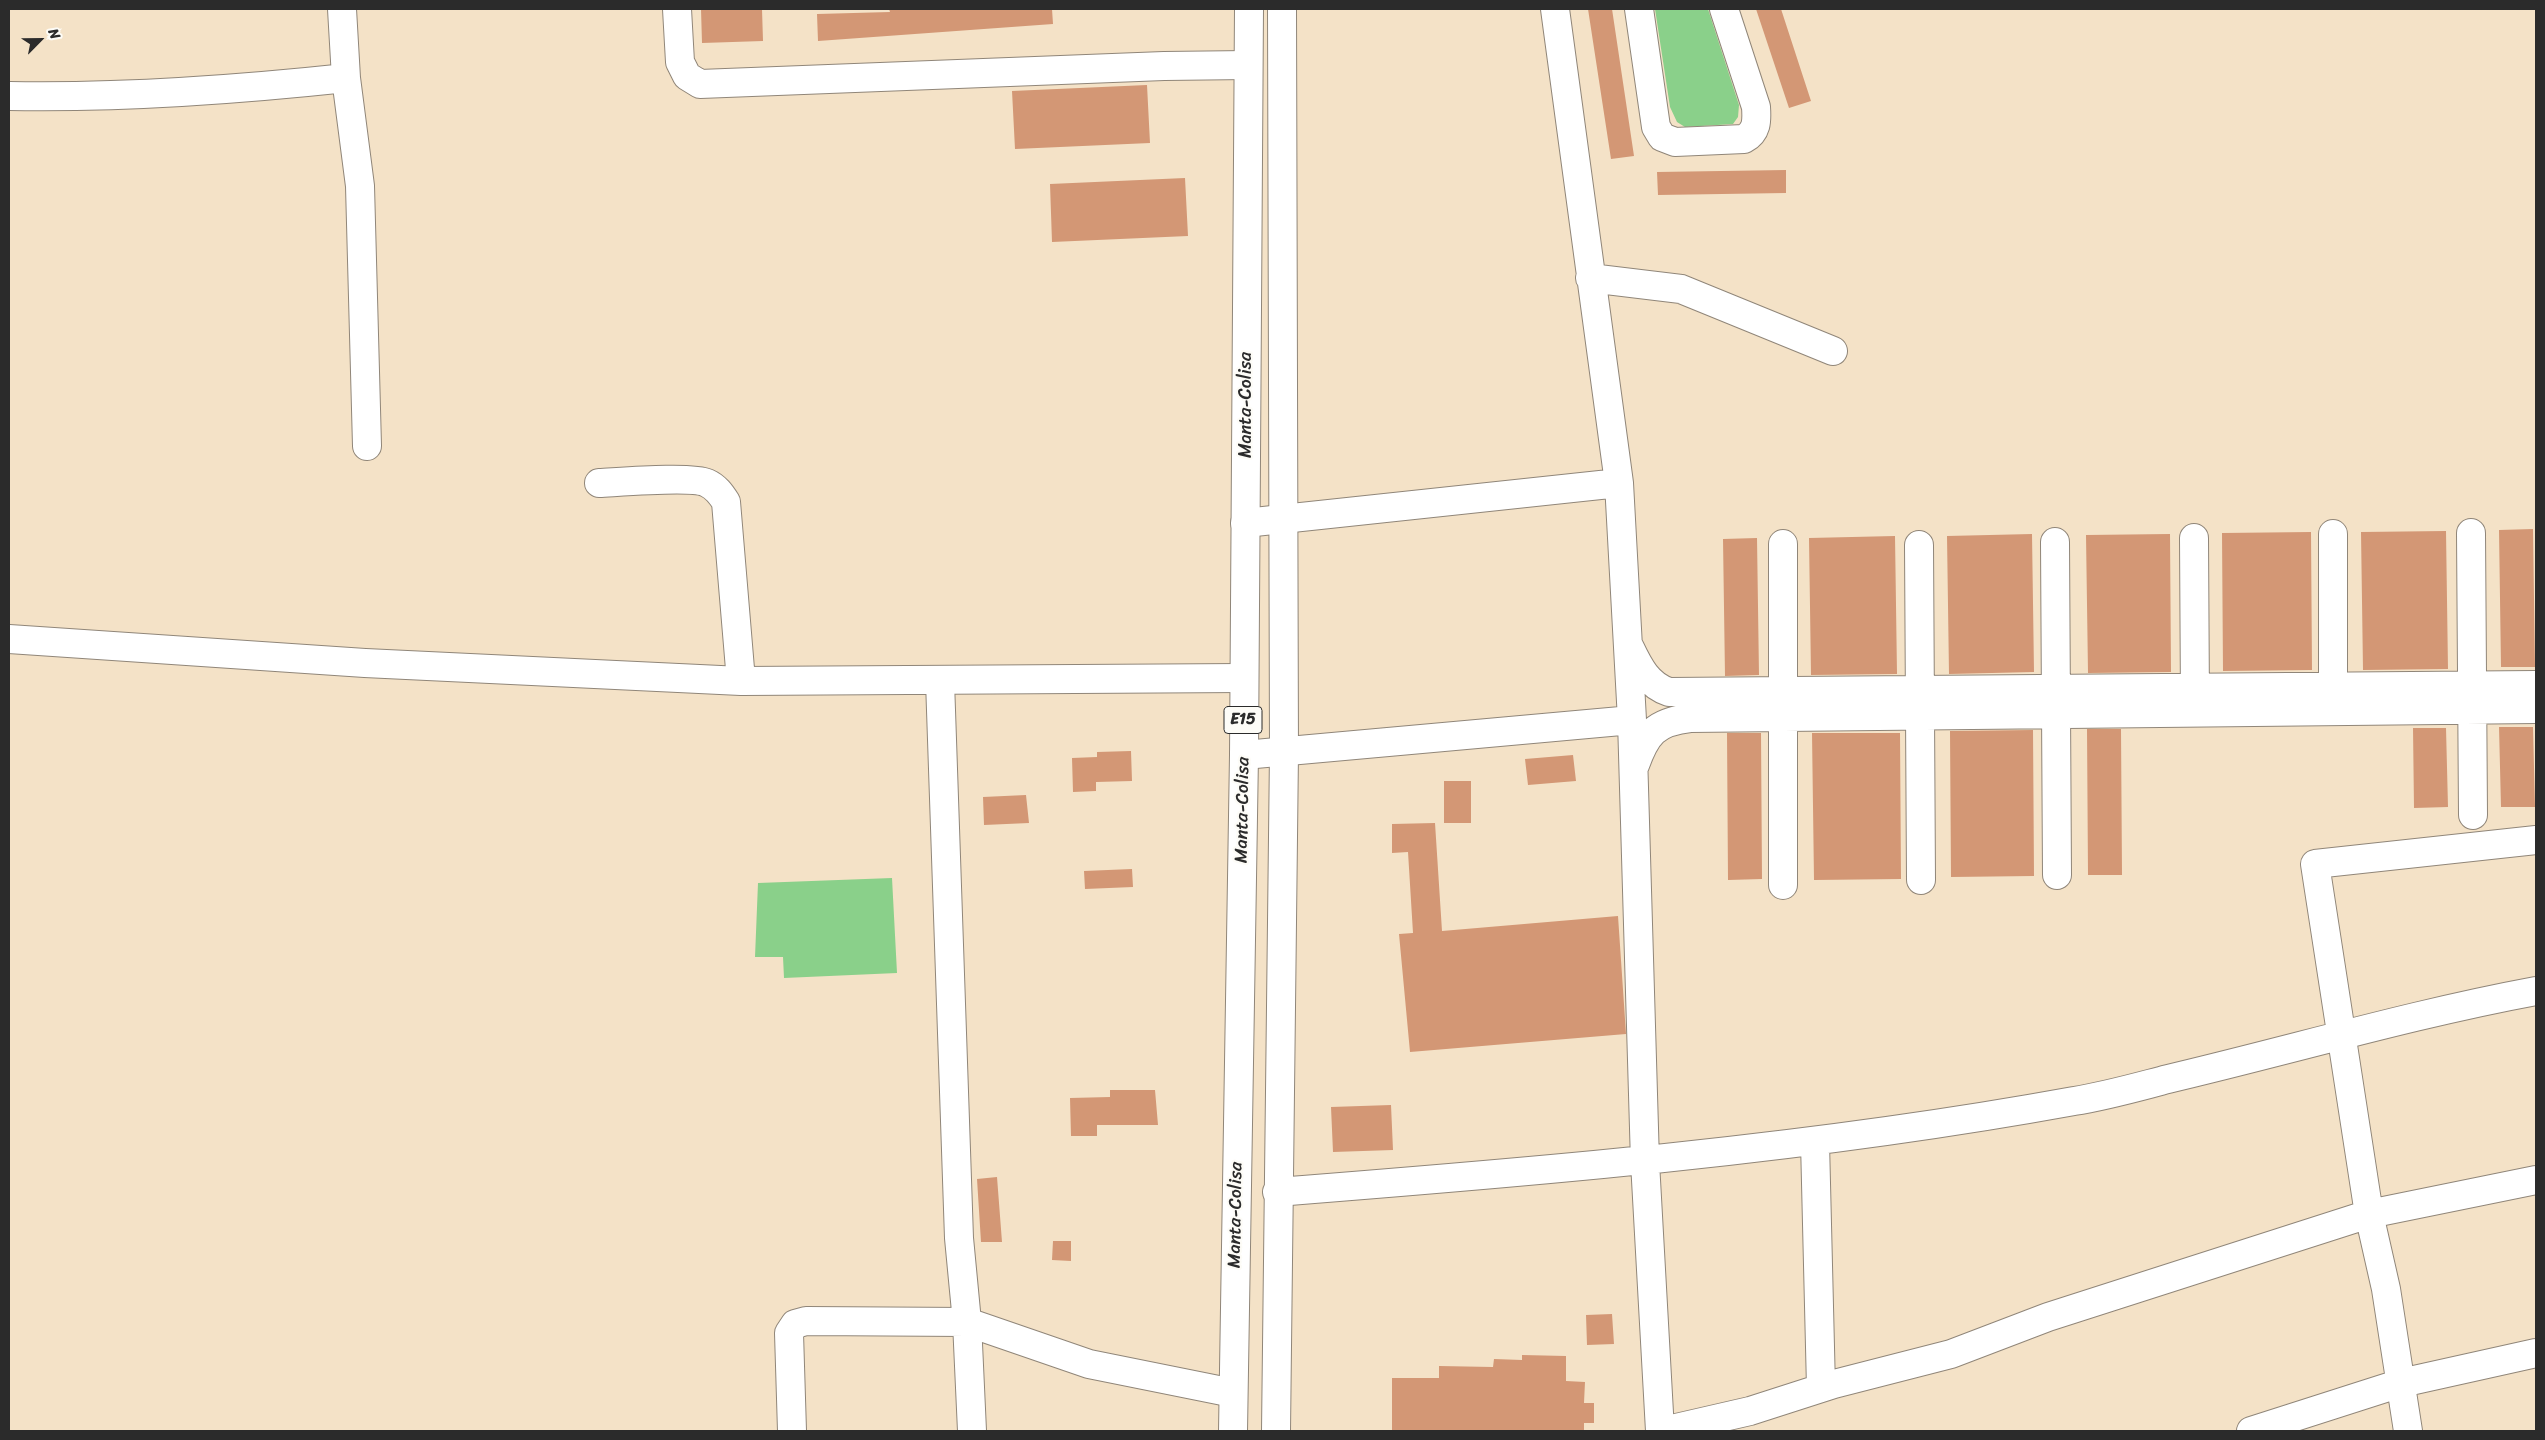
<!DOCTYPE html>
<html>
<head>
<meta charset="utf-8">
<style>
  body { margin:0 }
  #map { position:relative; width:2545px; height:1440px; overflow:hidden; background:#f4e2c7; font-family:Sriracha,sans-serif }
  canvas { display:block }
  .frame { position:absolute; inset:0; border:10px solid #2b2b2b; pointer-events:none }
  .north { position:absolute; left:15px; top:15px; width:50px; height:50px; -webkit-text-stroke:4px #fdfcf7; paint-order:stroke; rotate:67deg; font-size:14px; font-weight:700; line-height:20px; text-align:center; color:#2b2b2b }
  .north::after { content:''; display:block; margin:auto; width:18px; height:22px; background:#2b2b2b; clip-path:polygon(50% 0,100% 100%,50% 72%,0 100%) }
</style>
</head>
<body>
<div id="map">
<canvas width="2545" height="1440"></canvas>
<div class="frame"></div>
<div class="north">N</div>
</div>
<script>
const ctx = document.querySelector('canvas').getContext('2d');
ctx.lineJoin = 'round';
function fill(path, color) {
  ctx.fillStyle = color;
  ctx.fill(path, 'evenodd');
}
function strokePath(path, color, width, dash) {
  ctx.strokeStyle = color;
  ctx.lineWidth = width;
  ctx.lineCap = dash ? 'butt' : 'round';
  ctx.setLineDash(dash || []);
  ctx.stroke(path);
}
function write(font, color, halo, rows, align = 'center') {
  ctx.font = font + ' Sriracha,sans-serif';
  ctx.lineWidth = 4.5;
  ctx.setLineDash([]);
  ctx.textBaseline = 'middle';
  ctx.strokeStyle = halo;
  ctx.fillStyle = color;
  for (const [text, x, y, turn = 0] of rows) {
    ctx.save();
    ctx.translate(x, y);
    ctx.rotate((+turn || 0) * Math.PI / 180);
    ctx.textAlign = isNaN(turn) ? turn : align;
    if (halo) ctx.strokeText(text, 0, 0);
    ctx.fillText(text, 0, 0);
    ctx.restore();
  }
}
fill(new Path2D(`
  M1655 9H1708L1739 105 1738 117 1733 124 1685 127 1677 122 1670 107Z
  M892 878 897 973 784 978 783 957H755L758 883Z`), '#8ad08a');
fill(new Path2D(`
  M701 9H762L763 41 702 43Z
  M889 9H1052L1053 24 818 41 817 14 890 12Z
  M1588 9H1612L1634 156 1611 159Z
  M1756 9H1781L1811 101 1789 108Z
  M1147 85 1150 143 1015 149 1012 91Z
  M1786 170V193L1658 195 1657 172Z
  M1185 178 1188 236 1052 242 1050 184Z
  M2533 529 2535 667H2501L2499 530Z
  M2446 531 2448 669 2363 670 2361 532Z
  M2311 532 2312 670 2223 671 2222 533Z
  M2032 534 2034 672 1949 674 1947 536Z
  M2170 534 2171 672 2088 673 2086 535Z
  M1895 536 1897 674 1811 675 1809 538Z
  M1757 538 1759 675 1725 676 1723 539Z
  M2499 727H2533L2535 807H2501Z
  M2413 728H2446L2448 807 2414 808Z
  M2087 729H2121L2122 875H2088Z
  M2033 730 2034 876 1951 877 1950 731Z
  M1727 733H1761L1762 879 1728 880Z
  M1812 733H1900L1901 879 1814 880Z
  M1131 751 1132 781 1096 782V791L1073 792 1072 758 1097 757V752Z
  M1573 755 1576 781 1528 785 1525 759Z
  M1444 781H1471V823H1444Z
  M1026 795 1029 823 984 825 983 797Z
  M1435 823 1442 931 1618 916 1626 1034 1410 1052 1399 934 1413 933 1408 852 1392 853V824Z
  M1132 869 1133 887 1085 889 1084 871Z
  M1110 1090H1155L1158 1125H1097V1136H1071L1070 1098 1110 1097Z
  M1391 1105 1393 1150 1333 1152 1331 1107Z
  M997 1177 1002 1242H981L977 1179Z
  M1053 1241H1071V1261L1052 1260Z
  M1612 1314 1614 1344 1587 1345 1586 1315Z
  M1522 1355 1566 1356V1381L1585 1382 1584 1403H1594V1423H1584V1431H1392V1378H1439V1366L1493 1367 1494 1359 1522 1360Z`), '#d39775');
const minor = new Path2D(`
  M342 9 346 78 360 186 367 446
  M677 9 680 62 687 76 700 84 1164 66 1248 65
  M1555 9 1619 483 1632 720 1645 1162 1660 1431
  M1639 9 1656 127 1662 137 1675 142 1744 139C1757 132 1757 121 1756 107L1724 9
  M9 96C121 98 234 90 346 78
  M1590 278 1681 289 1833 351
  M599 483C620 482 692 476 707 483 716 487 721 494 726 502L741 681
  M1245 523 1619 483
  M2471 533 2473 815
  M2333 534V705
  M2194 538 2195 704
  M2055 542 2057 875
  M1783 544V885
  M1919 545 1921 880
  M9 639 365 663 741 681 1243 678
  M1630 648C1639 667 1648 685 1669 692L2536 685
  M940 681 959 1238 967 1322 972 1431
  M1244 755 1632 720
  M1635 765C1646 734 1655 722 1690 718L2536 709
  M1815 1142 1821 1388
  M1277 1192C1544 1171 1811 1149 2074 1101 2106 1096 2137 1087 2168 1079 2291 1050 2412 1014 2536 991
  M792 1431 789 1333 795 1324 806 1321 967 1322 1089 1364 1233 1393
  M1663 1431 1750 1411 1834 1384 1951 1354 2048 1317 2369 1214 2536 1180
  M2251 1431 2401 1383 2536 1353
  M2408 1431 2386 1289 2369 1214 2315 864 2536 840`);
const highway = new Path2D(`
  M1233 1431 1244 755 1249 9
  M1276 1431 1284 752 1282 9`);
strokePath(minor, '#908679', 30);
strokePath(highway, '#908679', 30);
strokePath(minor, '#fff', 28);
strokePath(highway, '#fff', 28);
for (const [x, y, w] of [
  [1243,720,38]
]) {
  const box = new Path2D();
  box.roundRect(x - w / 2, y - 13.5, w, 27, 4);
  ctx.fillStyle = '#fdfcf7';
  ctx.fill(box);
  strokePath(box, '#2b2b2b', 1);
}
write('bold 16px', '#2b2b2b', null, [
  ["E15",1243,720]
]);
write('18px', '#2b2b2b', '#fdfcf7', [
  ["Manta-Colisa",1246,405,-90],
  ["Manta-Colisa",1243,810,-89],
  ["Manta-Colisa",1236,1215,-89]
]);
</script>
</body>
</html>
